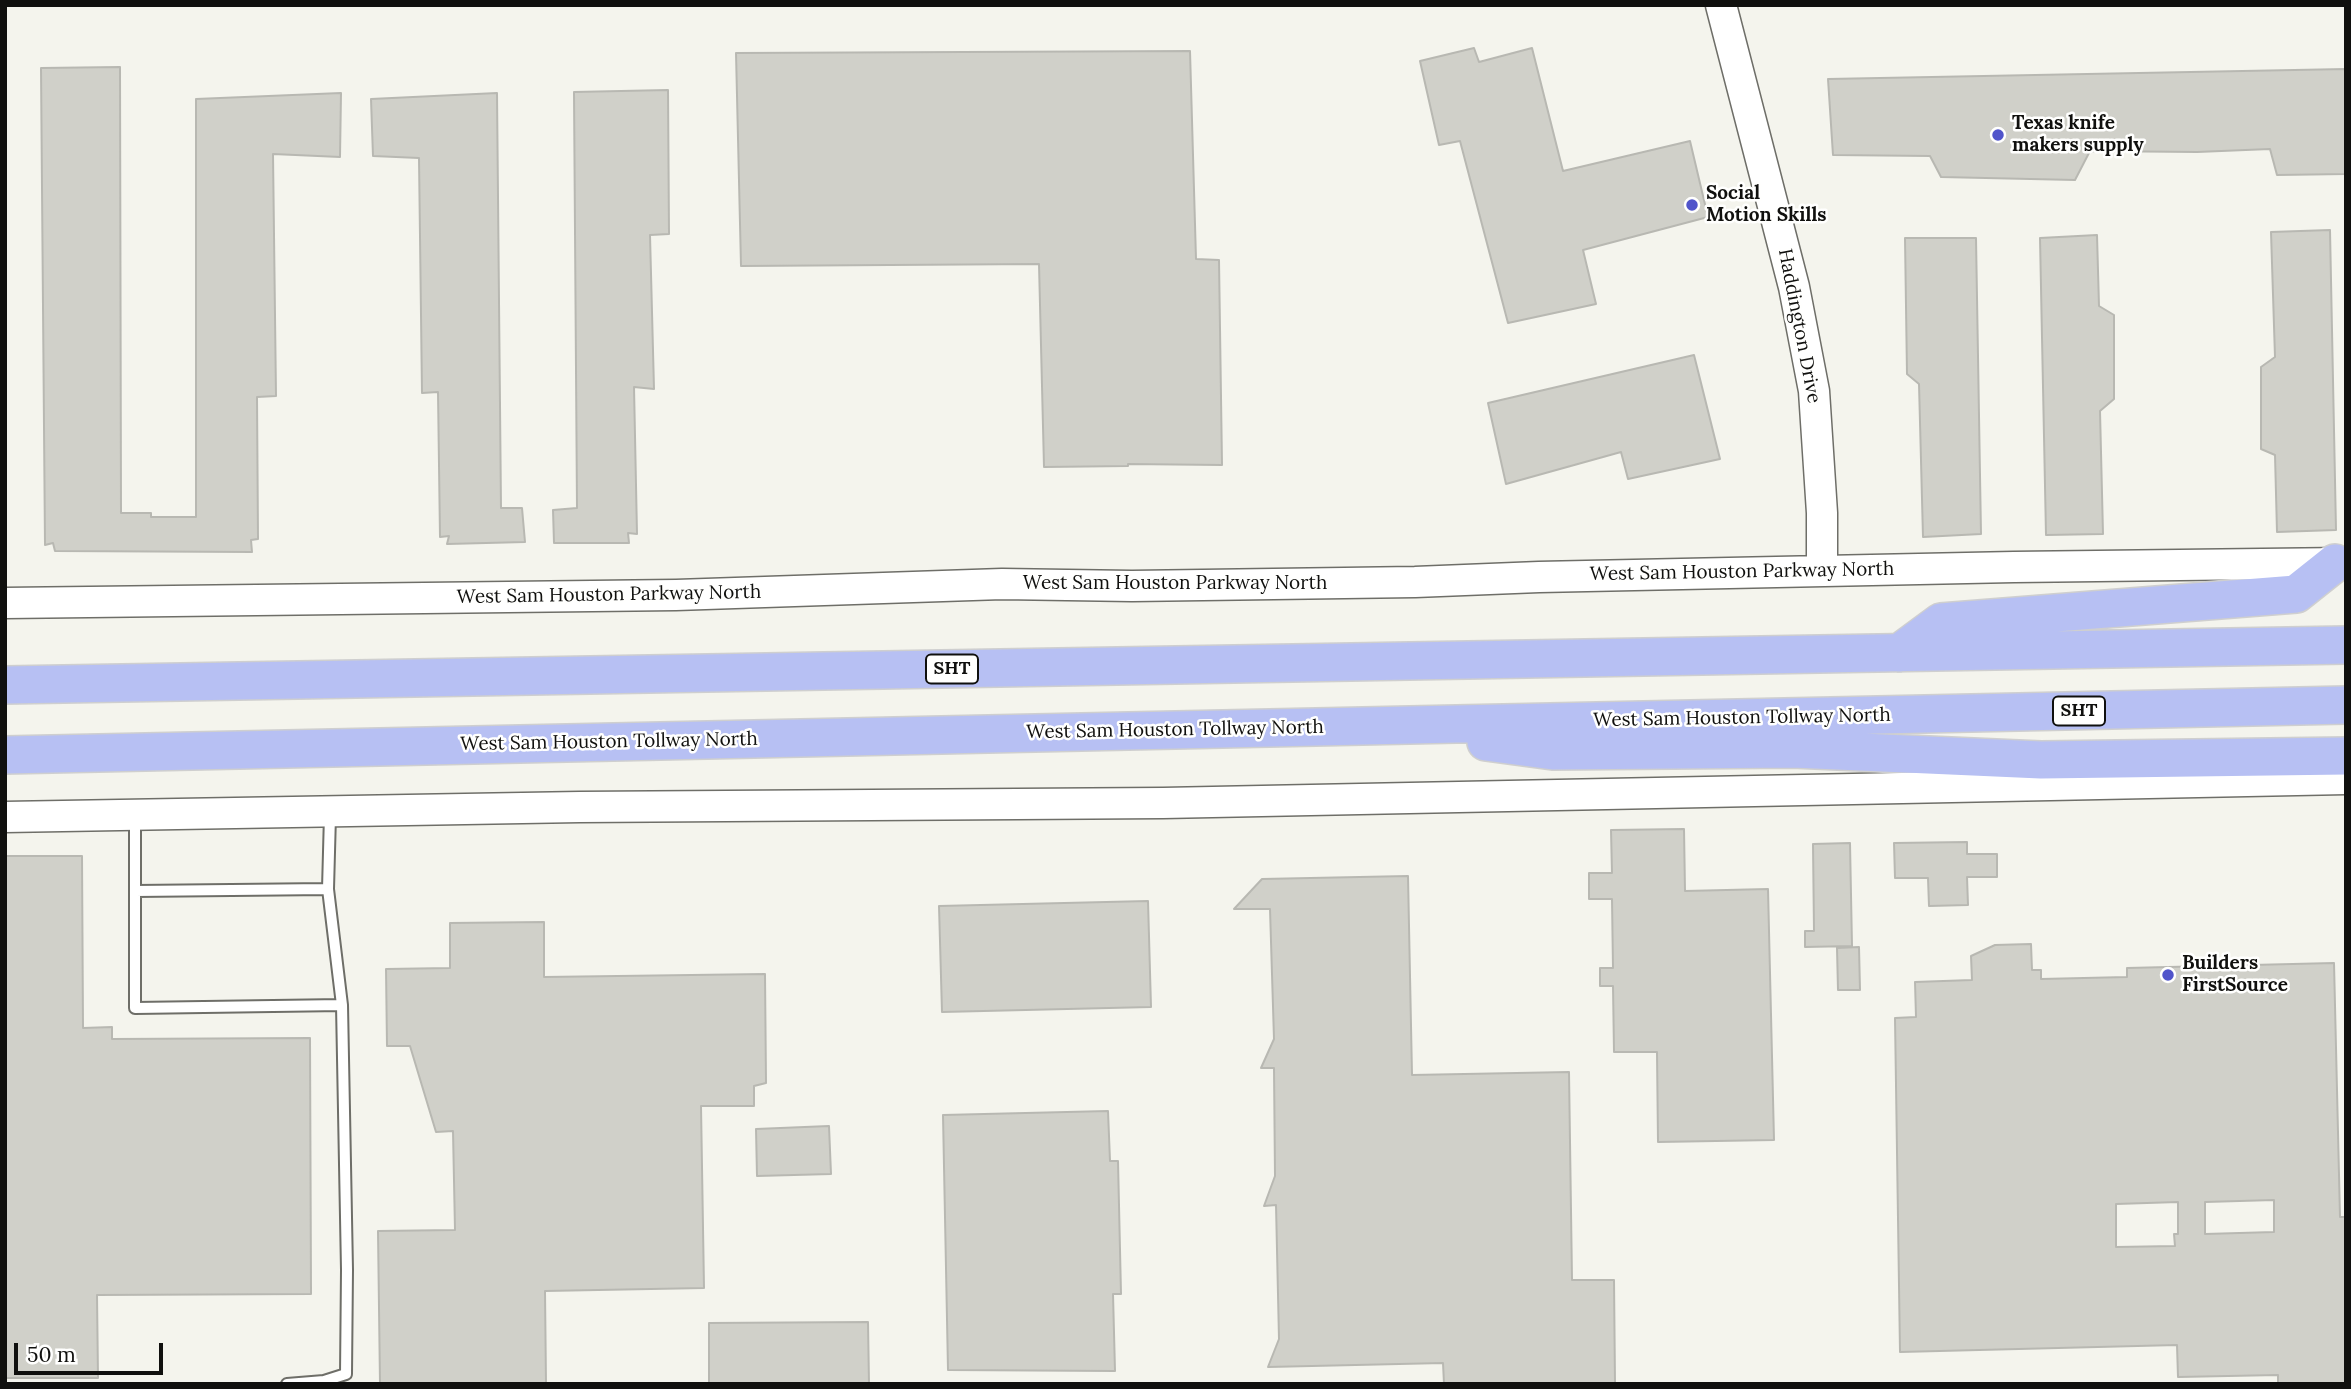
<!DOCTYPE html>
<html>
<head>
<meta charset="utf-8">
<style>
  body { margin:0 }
  #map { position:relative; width:2351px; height:1389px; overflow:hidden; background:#f4f4ed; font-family:Lora,serif }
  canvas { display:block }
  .frame { position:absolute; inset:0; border:7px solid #10100e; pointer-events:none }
  .scale { position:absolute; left:14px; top:1343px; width:149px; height:32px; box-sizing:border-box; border:4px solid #10100e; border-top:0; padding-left:9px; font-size:21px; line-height:24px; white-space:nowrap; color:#10100e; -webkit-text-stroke:5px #fffffe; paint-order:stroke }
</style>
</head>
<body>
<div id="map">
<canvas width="2351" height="1389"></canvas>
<div class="frame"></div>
<div class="scale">50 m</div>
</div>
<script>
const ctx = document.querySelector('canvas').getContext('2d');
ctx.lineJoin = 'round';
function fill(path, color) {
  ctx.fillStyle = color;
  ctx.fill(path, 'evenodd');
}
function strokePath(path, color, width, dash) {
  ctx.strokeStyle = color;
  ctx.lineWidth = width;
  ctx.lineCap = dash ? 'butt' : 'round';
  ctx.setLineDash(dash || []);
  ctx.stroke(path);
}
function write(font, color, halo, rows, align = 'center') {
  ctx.font = font + ' Lora,serif';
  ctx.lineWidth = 5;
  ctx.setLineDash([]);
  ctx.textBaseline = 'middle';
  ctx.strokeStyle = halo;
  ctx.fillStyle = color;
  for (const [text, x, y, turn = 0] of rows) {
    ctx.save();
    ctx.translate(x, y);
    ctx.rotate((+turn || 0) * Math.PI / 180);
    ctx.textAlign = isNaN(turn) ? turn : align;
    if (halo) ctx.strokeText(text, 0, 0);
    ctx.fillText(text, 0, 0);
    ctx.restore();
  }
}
const building = new Path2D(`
  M1474 48 1479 62 1532 48 1563 171 1690 141 1708 217 1583 250 1596 304 1508 323 1460 141 1439 145 1420 61Z
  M1190 51 1196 259 1219 260 1222 465 1128 464V466L1044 467 1039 264 741 266 736 53Z
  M120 67 121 513H151V517H196V99L341 93 340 157 273 154 276 396 257 397 258 539 251 540 252 552 55 551 53 543 45 545 41 68Z
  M2346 69V174L2277 175 2270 149 2197 152 2090 151 2075 180 1941 177 1930 156 1833 155 1828 79Z
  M668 90 669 234 650 235 654 389 634 387 637 534 628 533 629 543H554L553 510 577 508 574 92Z
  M497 93 501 508H522L525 542 447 544 449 536 440 537 438 392 422 393 419 158 373 156 371 99Z
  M2330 230 2336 530 2277 532 2275 455 2261 449V367L2275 357 2271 232Z
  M2097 235 2099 306 2114 315V399L2100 411 2103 534 2046 535 2040 238Z
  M1905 238H1976L1981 534 1923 537 1919 384 1907 374Z
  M1694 355 1720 459 1628 479 1621 452 1506 484 1488 403Z
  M1684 829 1685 891 1768 889 1774 1140 1658 1142 1657 1052H1614L1613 986H1600V968H1613L1612 899H1589V873H1612L1611 830Z
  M1967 842V854H1997V877H1967L1968 905 1929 906 1928 878H1895L1894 843Z
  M1850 843 1852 946 1805 947V931H1814L1813 844Z
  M5 856H82L83 1028 112 1027V1039L310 1038 311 1294 97 1295 98 1378H5Z
  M1408 876 1412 1075 1569 1072 1572 1280H1614L1615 1384H1444L1443 1363 1268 1367 1279 1339 1276 1205 1264 1206 1275 1176 1274 1068H1261L1274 1039 1270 909H1234L1262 879Z
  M1148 901 1151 1007 942 1012 939 906Z
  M544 922V977L765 974 766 1083 754 1086V1106H701L704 1288 545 1291 546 1384H380L378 1231 455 1230 453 1131 436 1132 410 1046H387L386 969 450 968V923Z
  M2031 944 2032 970H2041V979L2127 977V968L2334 963 2340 1217H2346V1384L2278 1383V1375L2178 1377 2177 1345 1900 1352 1895 1018 1916 1017 1915 982 1972 980 1971 956 1995 945ZM2274 1200V1232L2205 1234V1202ZM2178 1202V1234H2174L2175 1246 2116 1247V1204Z
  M1859 947 1860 990H1838L1837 948Z
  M1108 1111 1110 1161H1118L1121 1294H1113L1115 1371 948 1370 943 1115Z
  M829 1126 831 1174 757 1176 756 1129Z
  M868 1322 869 1384H709V1323Z`);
fill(building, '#d0d0c9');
strokePath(building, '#b8b8b2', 2);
const lane = new Path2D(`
  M135 818V1008L342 1005
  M135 891 328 889
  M287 1384 324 1381 346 1374 347 1270 342 1005 328 889 330 815`);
const secondary = new Path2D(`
  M1721 5 1794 287 1814 391 1822 513V571
  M5 603 676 595 1002 584 1132 586 1415 582 1539 577 2014 567 2345 563
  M5 817 580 807 1163 803 2346 779`);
const highway = new Path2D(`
  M1899 653 1941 622 2296 594 2335 563
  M5 685 2346 645
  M1486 742 1553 751 1793 749 2041 760 2346 756
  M5 755 2346 705`);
strokePath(lane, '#6e6e68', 14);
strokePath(secondary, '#6e6e68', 33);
strokePath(highway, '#cfcfcf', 40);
strokePath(lane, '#fff', 10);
strokePath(secondary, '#fff', 30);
strokePath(highway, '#b7c0f3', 37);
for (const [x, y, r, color] of [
  [1998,135,7,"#5054ca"],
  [1692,205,7,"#5054ca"],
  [2168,975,7,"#5054ca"]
]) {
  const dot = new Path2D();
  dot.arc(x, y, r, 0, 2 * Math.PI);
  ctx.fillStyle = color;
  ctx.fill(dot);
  strokePath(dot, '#fffffe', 2.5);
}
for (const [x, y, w] of [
  [952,669,52],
  [2079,711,52]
]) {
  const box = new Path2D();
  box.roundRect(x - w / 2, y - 14.5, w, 29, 5);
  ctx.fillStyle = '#fffffe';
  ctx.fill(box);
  strokePath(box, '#10100e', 2);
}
write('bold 18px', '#10100e', null, [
  ["SHT",952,669],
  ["SHT",2079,711]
]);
write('bold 19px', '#10100e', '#fffffe', [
  ["Texas knife",2012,124],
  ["makers supply",2012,146],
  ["Social",1706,194],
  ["Motion Skills",1706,216],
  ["Builders",2182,964],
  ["FirstSource",2182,986]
], 'left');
write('19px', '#10100e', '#fffffe', [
  ["Haddington Drive",1799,326,79],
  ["West Sam Houston Parkway North",1742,572,-1],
  ["West Sam Houston Parkway North",1175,584],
  ["West Sam Houston Parkway North",609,595,-1],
  ["West Sam Houston Tollway North",1742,718,-1],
  ["West Sam Houston Tollway North",1175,730,-1],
  ["West Sam Houston Tollway North",609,742,-1]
]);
</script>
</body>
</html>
